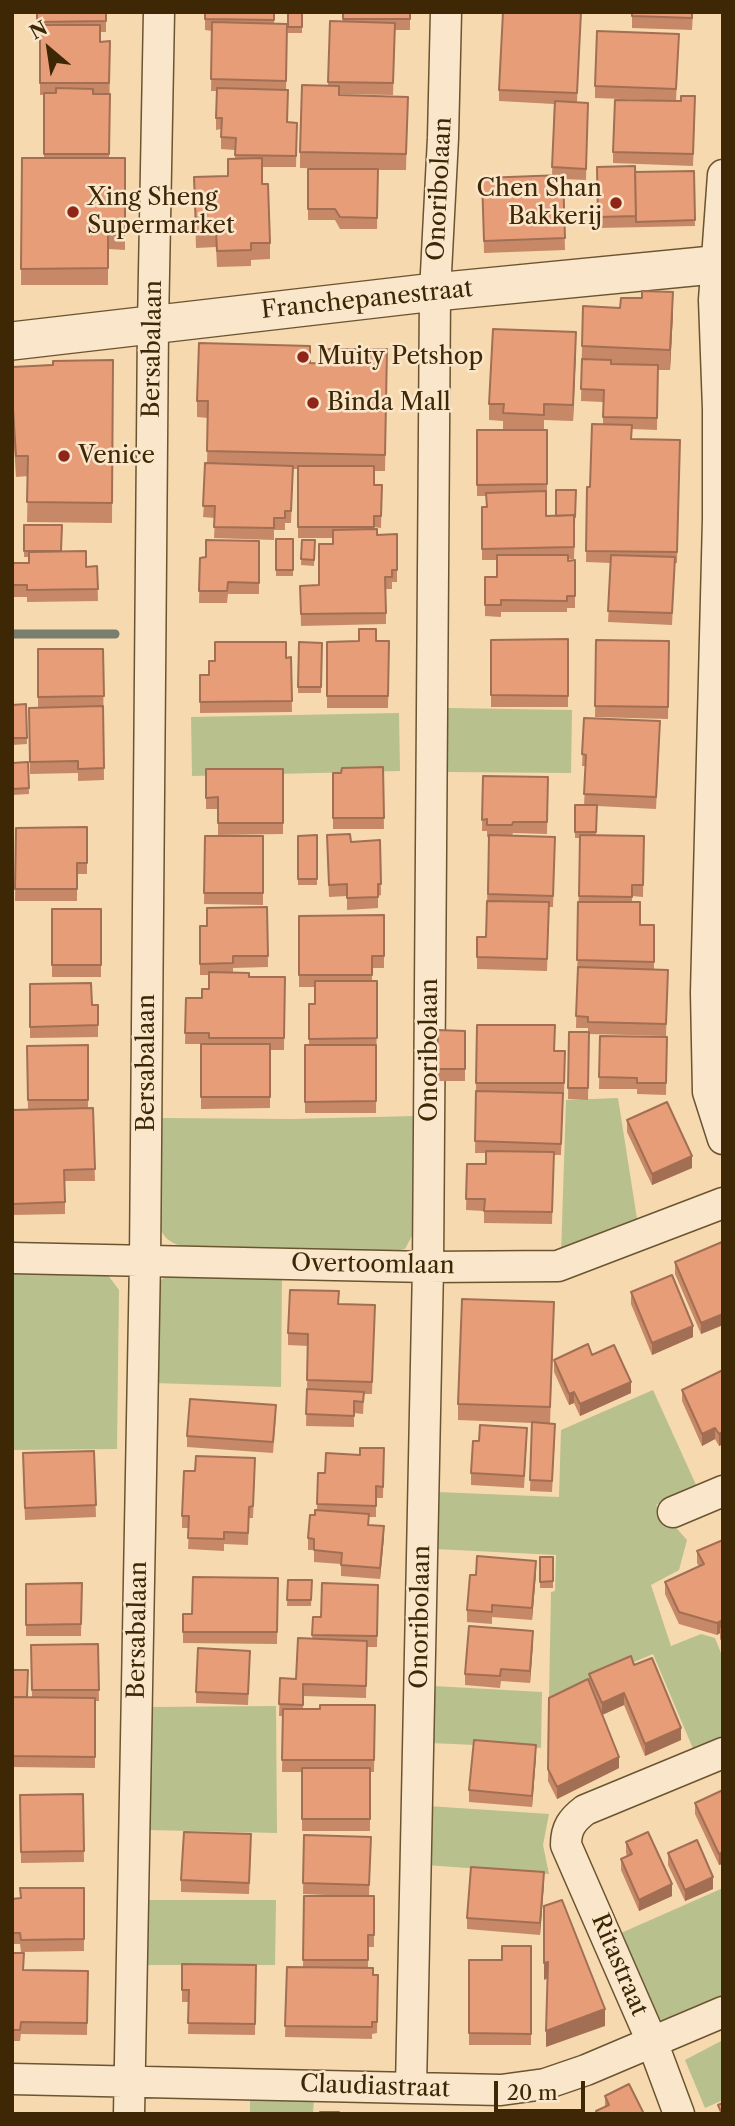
<!DOCTYPE html>
<html>
<head>
<meta charset="utf-8">
<style>
  body { margin:0 }
  #map { position:relative; width:735px; height:2126px; overflow:hidden; background:#f6d9af; font-family:"Libre Caslon Text",serif }
  canvas { display:block }
  .frame { position:absolute; inset:0; border:14px solid #3d2705; pointer-events:none }
  .north { position:absolute; left:14px; top:14px; width:70px; height:70px; -webkit-text-stroke:5px #f9e6cb; paint-order:stroke; rotate:331deg; font-size:19px; font-weight:700; line-height:28px; text-align:center; color:#3d2705 }
  .north::after { content:''; display:block; margin:auto; width:24px; height:32px; background:#3d2705; clip-path:polygon(50% 0,100% 100%,50% 72%,0 100%) }
  .scale { position:absolute; left:494px; top:2081px; width:91px; height:32px; box-sizing:border-box; border:4px solid #3d2705; border-top:0; padding-left:9px; font-size:21px; line-height:24px; white-space:nowrap; color:#3d2705; -webkit-text-stroke:5px #f9e6cb; paint-order:stroke }
</style>
</head>
<body>
<div id="map">
<canvas width="735" height="2126"></canvas>
<div class="frame"></div>
<div class="north">N</div>
<div class="scale">20 m</div>
</div>
<script>
const ctx = document.querySelector('canvas').getContext('2d');
ctx.lineJoin = 'round';
function fill(path, color) {
  ctx.fillStyle = color;
  ctx.fill(path, 'evenodd');
}
function strokePath(path, color, width, dash) {
  ctx.strokeStyle = color;
  ctx.lineWidth = width;
  ctx.lineCap = dash ? 'butt' : 'round';
  ctx.setLineDash(dash || []);
  ctx.stroke(path);
}
function write(font, color, halo, rows, align = 'center') {
  ctx.font = font + ' "Libre Caslon Text",serif';
  ctx.lineWidth = 5;
  ctx.setLineDash([]);
  ctx.textBaseline = 'middle';
  ctx.strokeStyle = halo;
  ctx.fillStyle = color;
  for (const [text, x, y, turn = 0] of rows) {
    ctx.save();
    ctx.translate(x, y);
    ctx.rotate((+turn || 0) * Math.PI / 180);
    ctx.textAlign = isNaN(turn) ? turn : align;
    if (halo) ctx.strokeText(text, 0, 0);
    ctx.fillText(text, 0, 0);
    ctx.restore();
  }
}
fill(new Path2D(`
  M448 708 572 710 571 773 447 772Z
  M399 713 400 771 192 776 191 717Z
  M618 1098 638 1225 561 1255 566 1100Z
  M416 1116 413 1234 405 1249 394 1251 181 1246C169 1242 164 1238 159 1226L160 1118 292 1119Z
  M12 1274H107L119 1290 117 1449 12 1450Z
  M168 1274 282 1275 281 1387 153 1383 156 1285Z
  M653 1390 697 1487 656 1505 687 1540 679 1570 651 1585 671 1646 701 1634 715 1638 723 1658V1738L694 1751 653 1654 549 1698 551 1592 555 1591 556 1555 435 1549 437 1492 559 1497 561 1430Z
  M433 1686 542 1692 541 1748 431 1743Z
  M276 1706 277 1833 149 1830 152 1707Z
  M428 1806 549 1814 543 1845 549 1874 426 1865Z
  M723 1888V2002L673 2022 663 2021 655 2016 621 1933Z
  M146 1900H276L275 1965H145Z
  M723 2040V2100L705 2108 685 2060Z
  M250 2095H314L313 2114H250Z`), '#b8c08d');
strokePath(new Path2D(`
  M12 634H115`), '#797e6f', 9);
const minor = new Path2D(`
  M723 175 714 300 718 409V519L706 993 708 1092 723 1139
  M12 1258 428 1267 558 1266 723 1203
  M673 1512 723 1491
  M12 2079 501 2090 545 2084 586 2070 723 2012
  M411 2087 428 1267 435 292 443 138 446 12
  M129 2114 145 1260 153 325 159 12
  M679 2114 653 2044 566 1845C566 1828 572 1820 585 1810L723 1753`);
const tertiary = new Path2D(`
  M12 341 435 292 723 264`);
strokePath(minor, '#6b5430', 33);
strokePath(tertiary, '#6b5430', 40);
strokePath(minor, '#f9e6cb', 30);
strokePath(tertiary, '#f9e6cb', 37);
fill(new Path2D(`
  M37 12H106V32H100V42L110 41 109 158H125V250L108 249V285H21L22 158H44V95H40V33L37 34Z
  M205 12H274V24H287L286 90 287 122 297 123 296 167H262V184L270 243V259L251 260V266L217 267 216 247 196 248 194 177 228 176V159H235V150L221 149V129L216 130V91H211L212 31 205 30Z
  M288 12H302V33H288Z
  M343 12H410V30H395L393 95 339 94V95L408 97 406 170H378L377 229H340L335 220H308V169H357L300 168V152L328 85 330 21 343 22Z
  M581 12 577 102 588 103 586 180 563 179 565 250 484 253 482 178 552 175 554 104 499 101V90Z
  M632 12H693L692 30 632 28Z
  M679 34 676 101 595 98V86Z
  M695 108 693 166 613 163V152Z
  M597 167 635 172 694 171 695 226 598 228Z
  M673 313 670 370H658L657 430 632 429V439L680 440 677 563H675L672 625 608 622 611 563 586 562 587 487H590L603 424V402L581 401 582 346Z
  M576 349 573 421 544 420V430H547V496H546V516H556L576 490 574 559H568V561L575 560V608H567V612H501V617L485 616V577H497V560H482V507H486V496H477V430H520L503 429V421L489 420V404Z
  M113 360 112 523 27 522 28 476 16 477 12 414V367Z
  M310 363 387 365 385 471H374V485H382L381 528 374 527V529L377 535 397 534V582H392V589H386V624L301 626 300 586 319 585 333 544V538H298V469H293L291 523H285V530H274V540L214 538 215 518 203 517 207 463 208 418 197 417V401Z
  M24 525 86 567 97 566 98 601 27 602V597H12V563H29V557H24Z
  M276 539H293V576H276Z
  M302 540H315L314 566 301 565Z
  M259 541V594H228L227 603H199L200 558 206 557Z
  M568 639V707H491V640Z
  M596 640 669 641 668 719 595 717Z
  M389 641 388 708H327V642Z
  M299 642 322 643 321 693H298Z
  M38 649H103L104 780 78 781V773L30 774 29 708H38Z
  M291 657 292 712 200 713V675H209L286 658Z
  M26 704 27 744 12 745V705Z
  M584 718 660 733 656 809 597 806 596 836H644L643 897 632 896V902L640 925H654V969L668 970 666 1036 589 1034 588 1100 568 1099 569 1032H588V1028H576L580 838H575V805H584L586 766H582Z
  M28 762 29 794 12 795V763Z
  M383 767 384 829H333V773H341Z
  M206 769H283V834L218 835V809H206Z
  M483 776 548 777 547 834 513 833 512 836 555 837 553 907H549L547 971 477 969V937H486L489 837H487V831H482Z
  M87 827V874H77V901H15L16 828Z
  M317 835V885H298V836Z
  M205 836H263V905L204 904Z
  M380 840 381 895 378 896V908L347 910V896L329 897 327 847 351 842Z
  M267 907 268 967 233 968V973L249 977H285L284 1050H270V1108L201 1109V1044H209H185L186 998H202L209 989V975H200V926H207Z
  M52 909H101V977H52Z
  M384 915V968H372V981H377L376 1113H305V1045H309V1004H315V987H299V916Z
  M30 984 92 1005H98V1037L30 1038Z
  M477 1025 555 1051H565L564 1095H563L561 1155H554L552 1224 484 1223V1211L466 1210 467 1164H486V1153H475Z
  M438 1030 465 1031V1081H437Z
  M600 1036 667 1037 666 1095 637 1094V1089H599Z
  M88 1045V1108H93L95 1181H65V1214L12 1215V1110H28L27 1046Z
  M627 1120 692 1168 652 1185 627 1132Z
  M723 1244V1325L701 1334 675 1274V1262Z
  M631 1292 693 1337 652 1355 631 1304Z
  M339 1304 375 1305 372 1394H364L363 1414 354 1413V1427L306 1426 308 1346 288 1345V1333Z
  M554 1318 550 1423 555 1436 552 1492 530 1491 532 1423 458 1420V1404Z
  M592 1355 631 1393 580 1416 574 1403 569 1405 554 1372V1360Z
  M723 1370V1444L719 1446 715 1439 702 1446 682 1401V1390Z
  M276 1416 273 1453 187 1447V1436Z
  M527 1439 524 1488 471 1485V1473L479 1441Z
  M384 1448 383 1498H376V1517H369V1525L384 1537 380 1579 341 1576V1564L314 1562V1550H308V1538L317 1510 318 1473H325L360 1455Z
  M94 1451 96 1517 25 1520 23 1465Z
  M255 1470 253 1518H249L248 1545 224 1544V1551L188 1549 189 1528H182V1516Z
  M723 1540V1644L720 1639V1633L717 1635 679 1624 665 1594V1582L699 1566 697 1563V1551Z
  M540 1557H553V1588H540Z
  M536 1573 532 1620 492 1617V1624L467 1622V1610L476 1575Z
  M278 1578 277 1644 183 1643V1614H192Z
  M288 1580H312L311 1606H287Z
  M82 1583 81 1636H26V1584Z
  M378 1585 377 1647H367L366 1698 303 1696V1709H320L375 1705 374 1772H370V1831H302V1772H282L283 1716H279L280 1678 296 1679 312 1639 313 1617H321Z
  M533 1642 530 1683 501 1681 500 1688 465 1685V1674Z
  M98 1644 99 1701H95V1768L12 1767V1670L27 1697H32L31 1645Z
  M250 1662 248 1705 196 1703V1692Z
  M634 1665 681 1740 645 1756 624 1705 602 1715 619 1768 557 1799 548 1781 549 1698 589 1683V1674Z
  M536 1756 532 1807 469 1802V1790Z
  M723 1790 719 1865 695 1814V1803Z
  M83 1794 84 1862 21 1863 20 1795Z
  M304 1835 371 1837 369 1896H374V1947H368V1968L373 1975H378L377 2033 372 2034V2039L285 2037 287 1967H303L304 1896H348L303 1894Z
  M626 1842 672 1896 639 1911 621 1870V1859L627 1856 626 1853Z
  M251 1846 249 1894 181 1892V1880Z
  M668 1853 713 1889 685 1901 668 1865Z
  M544 1883 540 1935 467 1929V1918Z
  M84 1888V1951L21 1952 20 1944H12V1899L21 1898Z
  M531 1946V2045H469V1960H502Z
  M12 1953 24 1970 88 1971 87 2035 21 2034 20 2041H12Z
  M182 1964 256 1965 255 2035 188 2034 189 2002H182Z
  M605 2096 644 2114H596V2111L605 2107Z`), '#c78867');
fill(new Path2D(`
  M673 292V313L670 370V350Z
  M576 332V349L573 421V405Z
  M692 1156V1168L652 1185V1174Z
  M723 1314V1325L701 1334V1323Z
  M693 1326V1337L652 1355V1343Z
  M631 1382V1393L580 1416V1404Z
  M574 1392V1403L569 1405V1394Z
  M715 1428V1439L702 1446V1434Z
  M723 1432V1444L719 1446V1434Z
  M384 1526V1537L380 1579V1568Z
  M536 1561V1573L532 1620V1608Z
  M723 1620V1632L720 1627V1633L717 1635V1623Z
  M533 1631V1642L530 1683V1671Z
  M624 1693V1705L602 1715V1703Z
  M681 1728V1740L645 1756V1744Z
  M536 1745V1756L532 1807V1796Z
  M619 1757V1768L557 1799V1787Z
  M723 1852V1864L719 1865V1854Z
  M544 1872V1883L540 1935V1923Z
  M713 1877V1889L685 1901V1890Z
  M672 1884V1896L639 1911V1900Z
  M548 1962V1978L544 1980V1963Z
  M605 2009V2026L546 2047V2031Z`), '#a26f54');
const building = new Path2D(`
  M37 12H106V21L37 22Z
  M205 12H274V20L205 19Z
  M288 12H302V27H288Z
  M343 12H410V19H343Z
  M503 12H581L577 93 499 90Z
  M632 12H692V18L632 16Z
  M330 21 395 23 393 83 328 82Z
  M212 22 287 24 286 81 211 79Z
  M40 25H100V42L110 41 109 83H40Z
  M597 31 679 34 676 89 595 86Z
  M302 85 339 86V95L408 97 406 154 300 152Z
  M56 88 93 89V94H110L109 154H44V93H56Z
  M217 88 288 90 287 122 297 123 296 156 235 155 236 138 221 137 222 118H216Z
  M681 96H695L693 154 613 152 615 100 681 101Z
  M555 101 588 103 586 169 552 167Z
  M22 158H125V233H108V268L21 269Z
  M262 158V184H268L270 243H251V250L217 251 216 231H196L194 177 228 176V159Z
  M635 166 636 216 598 217 597 167Z
  M308 169H378L377 218 340 217 335 209H308Z
  M694 171 695 220 636 222 635 172Z
  M563 175 565 238 484 241 482 178Z
  M642 291 673 292 670 350 582 346 583 306 620 308 621 298H642Z
  M493 329 576 332 573 405 544 404V415L503 413 504 404H489Z
  M199 343 310 346V363L325 364 326 349H387L385 455 207 451 208 401H197Z
  M582 359 611 360V364L658 365 657 418 603 417 604 390 581 389Z
  M113 360 112 503 27 502 28 456H16L12 393V367L53 365V361Z
  M592 424 632 425 631 439 680 440 677 552 586 551 587 487H590Z
  M477 430H547V484L477 485Z
  M205 463 293 466 291 511H285V518H274V528L214 527 215 506H203Z
  M298 466H374V485H382L381 516H374V527H298Z
  M556 490H576L575 517H574V515L556 516Z
  M546 491V516L574 515V547L482 549V507H487L486 493Z
  M24 525H62L61 551H24Z
  M377 529V535L397 534V570H392V577H385L386 613 301 614 300 586 319 585V544H333V530Z
  M276 539H293V570H276Z
  M206 540 259 541V583L228 582 227 591H199L200 558 206 557Z
  M302 540H315L314 560 301 559Z
  M86 551V567L97 566 98 589 27 590V585H12V563H29V552Z
  M497 555H568V561L575 560V596H567V601L501 600V605H485V577H497Z
  M611 555 675 557 672 613 608 611Z
  M359 629H376V641H389L388 696H327V642L359 641Z
  M568 639V696L491 695V640Z
  M596 640 669 641 668 707 595 706Z
  M215 642H286V658L291 657 292 701 200 702V675H209V661H215Z
  M299 642 322 643 321 687H298Z
  M38 649H103L104 696 38 697Z
  M26 704 27 738H12V705Z
  M103 706 104 768 78 769V761L30 762 29 708Z
  M584 718 660 721 656 797 584 794 586 755 582 754Z
  M28 762 29 788 12 789V763Z
  M383 767 384 818H333V773H341L342 768Z
  M206 769H283V823H218V797L206 798Z
  M483 776 548 777 547 822H513L512 825H487V819L482 820Z
  M575 805H597L596 832H575Z
  M87 827V863H77V889H15L16 828Z
  M350 834 351 842 380 840 381 884H378V897L347 898V884L329 885 327 835Z
  M317 835V879H298V836Z
  M489 835 555 837 553 896 488 894Z
  M580 835 644 836 643 885H632V897L579 896Z
  M205 836H263V893H204Z
  M487 901 549 902 547 959 477 957V937H486Z
  M578 902H640V925H654V962L577 960Z
  M267 907 268 956H233V963L200 964V926H207V908Z
  M52 909H101V965H52Z
  M384 915V956H372V975H299V916Z
  M578 967 668 970 666 1024 588 1022V1017L576 1016Z
  M209 972 249 973V977H285L284 1038H209V1033H185L186 998H202V989H209Z
  M315 981H377V1038L309 1039V1004H315Z
  M91 983 92 1005H98V1025L30 1027V984Z
  M477 1025H555L554 1051H565L564 1083H476Z
  M438 1030 465 1031V1069H437Z
  M569 1032H589L588 1088H568Z
  M600 1036 667 1037 666 1083H637V1078L599 1077Z
  M201 1044H270V1097H201Z
  M88 1045V1100H28L27 1046Z
  M305 1045H376V1101L305 1102Z
  M476 1091 563 1093 561 1144 475 1141Z
  M667 1102 692 1156 652 1174 627 1120Z
  M93 1108 95 1169 64 1170 65 1202 12 1204V1110Z
  M486 1151 554 1152 552 1212 484 1211 485 1199H466L467 1164H486Z
  M722 1242 723 1244V1314L701 1323 675 1262Z
  M672 1275 693 1326 652 1343 631 1292Z
  M290 1290 339 1291 338 1304 375 1305 372 1382 307 1380 308 1334 288 1333Z
  M462 1299 554 1302 550 1407 458 1404Z
  M588 1344 592 1355 614 1345 631 1382 580 1404 574 1392 569 1394 554 1360Z
  M723 1370V1432L719 1434 715 1428 702 1434 682 1390Z
  M307 1389 364 1392 363 1402 354 1401V1416L306 1414Z
  M190 1399 276 1405 273 1442 187 1436Z
  M532 1422 555 1424 552 1481 530 1480Z
  M480 1425 527 1428 524 1476 471 1473 473 1441H479Z
  M360 1448H384L383 1487 376 1486V1506L317 1504 318 1473H325L326 1453 360 1455Z
  M94 1451 96 1505 25 1508 23 1453Z
  M196 1456 255 1458 253 1506 249 1507 248 1533 224 1532V1539L188 1538 189 1516H182L184 1471H195Z
  M315 1510 369 1514 368 1525 384 1526 380 1568 341 1565 342 1553 314 1550V1539L308 1538 310 1515H315Z
  M723 1540V1620L717 1623 679 1612 665 1582 704 1564 697 1551Z
  M477 1556 536 1561 532 1608 492 1605V1612L467 1610 470 1575H476Z
  M540 1557H553V1581L540 1582Z
  M193 1577 278 1578 277 1632H183V1614H192Z
  M288 1580H312L311 1600H287Z
  M82 1583 81 1624 26 1625V1584Z
  M322 1583 378 1585 377 1636 312 1635 313 1617H321Z
  M469 1626 533 1631 530 1671 501 1669 500 1676 465 1674Z
  M298 1638 367 1641 366 1686 303 1684V1705L279 1704 280 1678 296 1679Z
  M98 1644 99 1690H32L31 1645Z
  M198 1648 250 1651 248 1694 196 1692Z
  M631 1656 634 1665 652 1658 681 1728 645 1744 624 1693 602 1703 589 1674Z
  M12 1670H28L27 1697H12Z
  M588 1679 619 1757 557 1787 548 1769 549 1698Z
  M12 1697 95 1698V1757L12 1756Z
  M320 1705H375L374 1760H282L283 1709H320Z
  M474 1740 536 1745 532 1796 469 1790Z
  M302 1768H370V1819H302Z
  M723 1790V1852L719 1854 695 1803Z
  M83 1794 84 1851 21 1852 20 1795Z
  M184 1832 251 1834 249 1883 181 1880Z
  M648 1832 672 1884 639 1900 621 1859 632 1854 626 1842Z
  M304 1835 371 1837 369 1885 303 1883Z
  M697 1840 713 1877 685 1890 668 1853Z
  M471 1867 544 1872 540 1923 467 1918Z
  M20 1888H84V1939L21 1940 20 1933H12V1899L21 1898Z
  M304 1896H374V1935H368V1960H303Z
  M562 1900 605 2009 546 2031 548 1962 544 1963V1906Z
  M502 1946H531V2034L469 2033V1960H502Z
  M12 1953H24L23 1970 88 1971 87 2023 21 2022 20 2030H12Z
  M182 1964 256 1965 255 2024 188 2023 189 1990H182Z
  M287 1967 373 1968V1975H378L377 2022H372V2027L285 2026Z
  M629 2084 644 2114H597L596 2111 609 2105 605 2096Z
  M723 2103V2114H722L718 2105Z
  M320 2112H339V2114H320Z`);
fill(building, '#e79e78');
strokePath(building, '#a26f54', 2);
for (const [x, y, r, color] of [
  [616,203,7,"#8f2418"],
  [73,212,7,"#8f2418"],
  [303,357,7,"#8f2418"],
  [313,403,7,"#8f2418"],
  [64,456,7,"#8f2418"]
]) {
  const dot = new Path2D();
  dot.arc(x, y, r, 0, 2 * Math.PI);
  ctx.fillStyle = color;
  ctx.fill(dot);
  strokePath(dot, '#f9e6cb', 2.5);
}
write('24px', '#3d2705', '#f9e6cb', [
  ["Onoribolaan",440,189,-87],
  ["Franchepanestraat",367,300,-6],
  ["Bersabalaan",153,349,-89],
  ["Onoribolaan",430,1050,-90],
  ["Bersabalaan",147,1063,-90],
  ["Overtoomlaan",373,1265,1],
  ["Onoribolaan",421,1617,-89],
  ["Bersabalaan",138,1630,-89],
  ["Ritastraat",619,1965,67],
  ["Claudiastraat",375,2087,2]
]);
write('24px', '#3d2705', '#f9e6cb', [
  ["Chen Shan",602,189,"right"],
  ["Bakkerij",602,217,"right"],
  ["Xing Sheng",87,198],
  ["Supermarket",87,226],
  ["Muity Petshop",317,357],
  ["Binda Mall",327,403],
  ["Venice",78,456]
], 'left');
</script>
</body>
</html>
